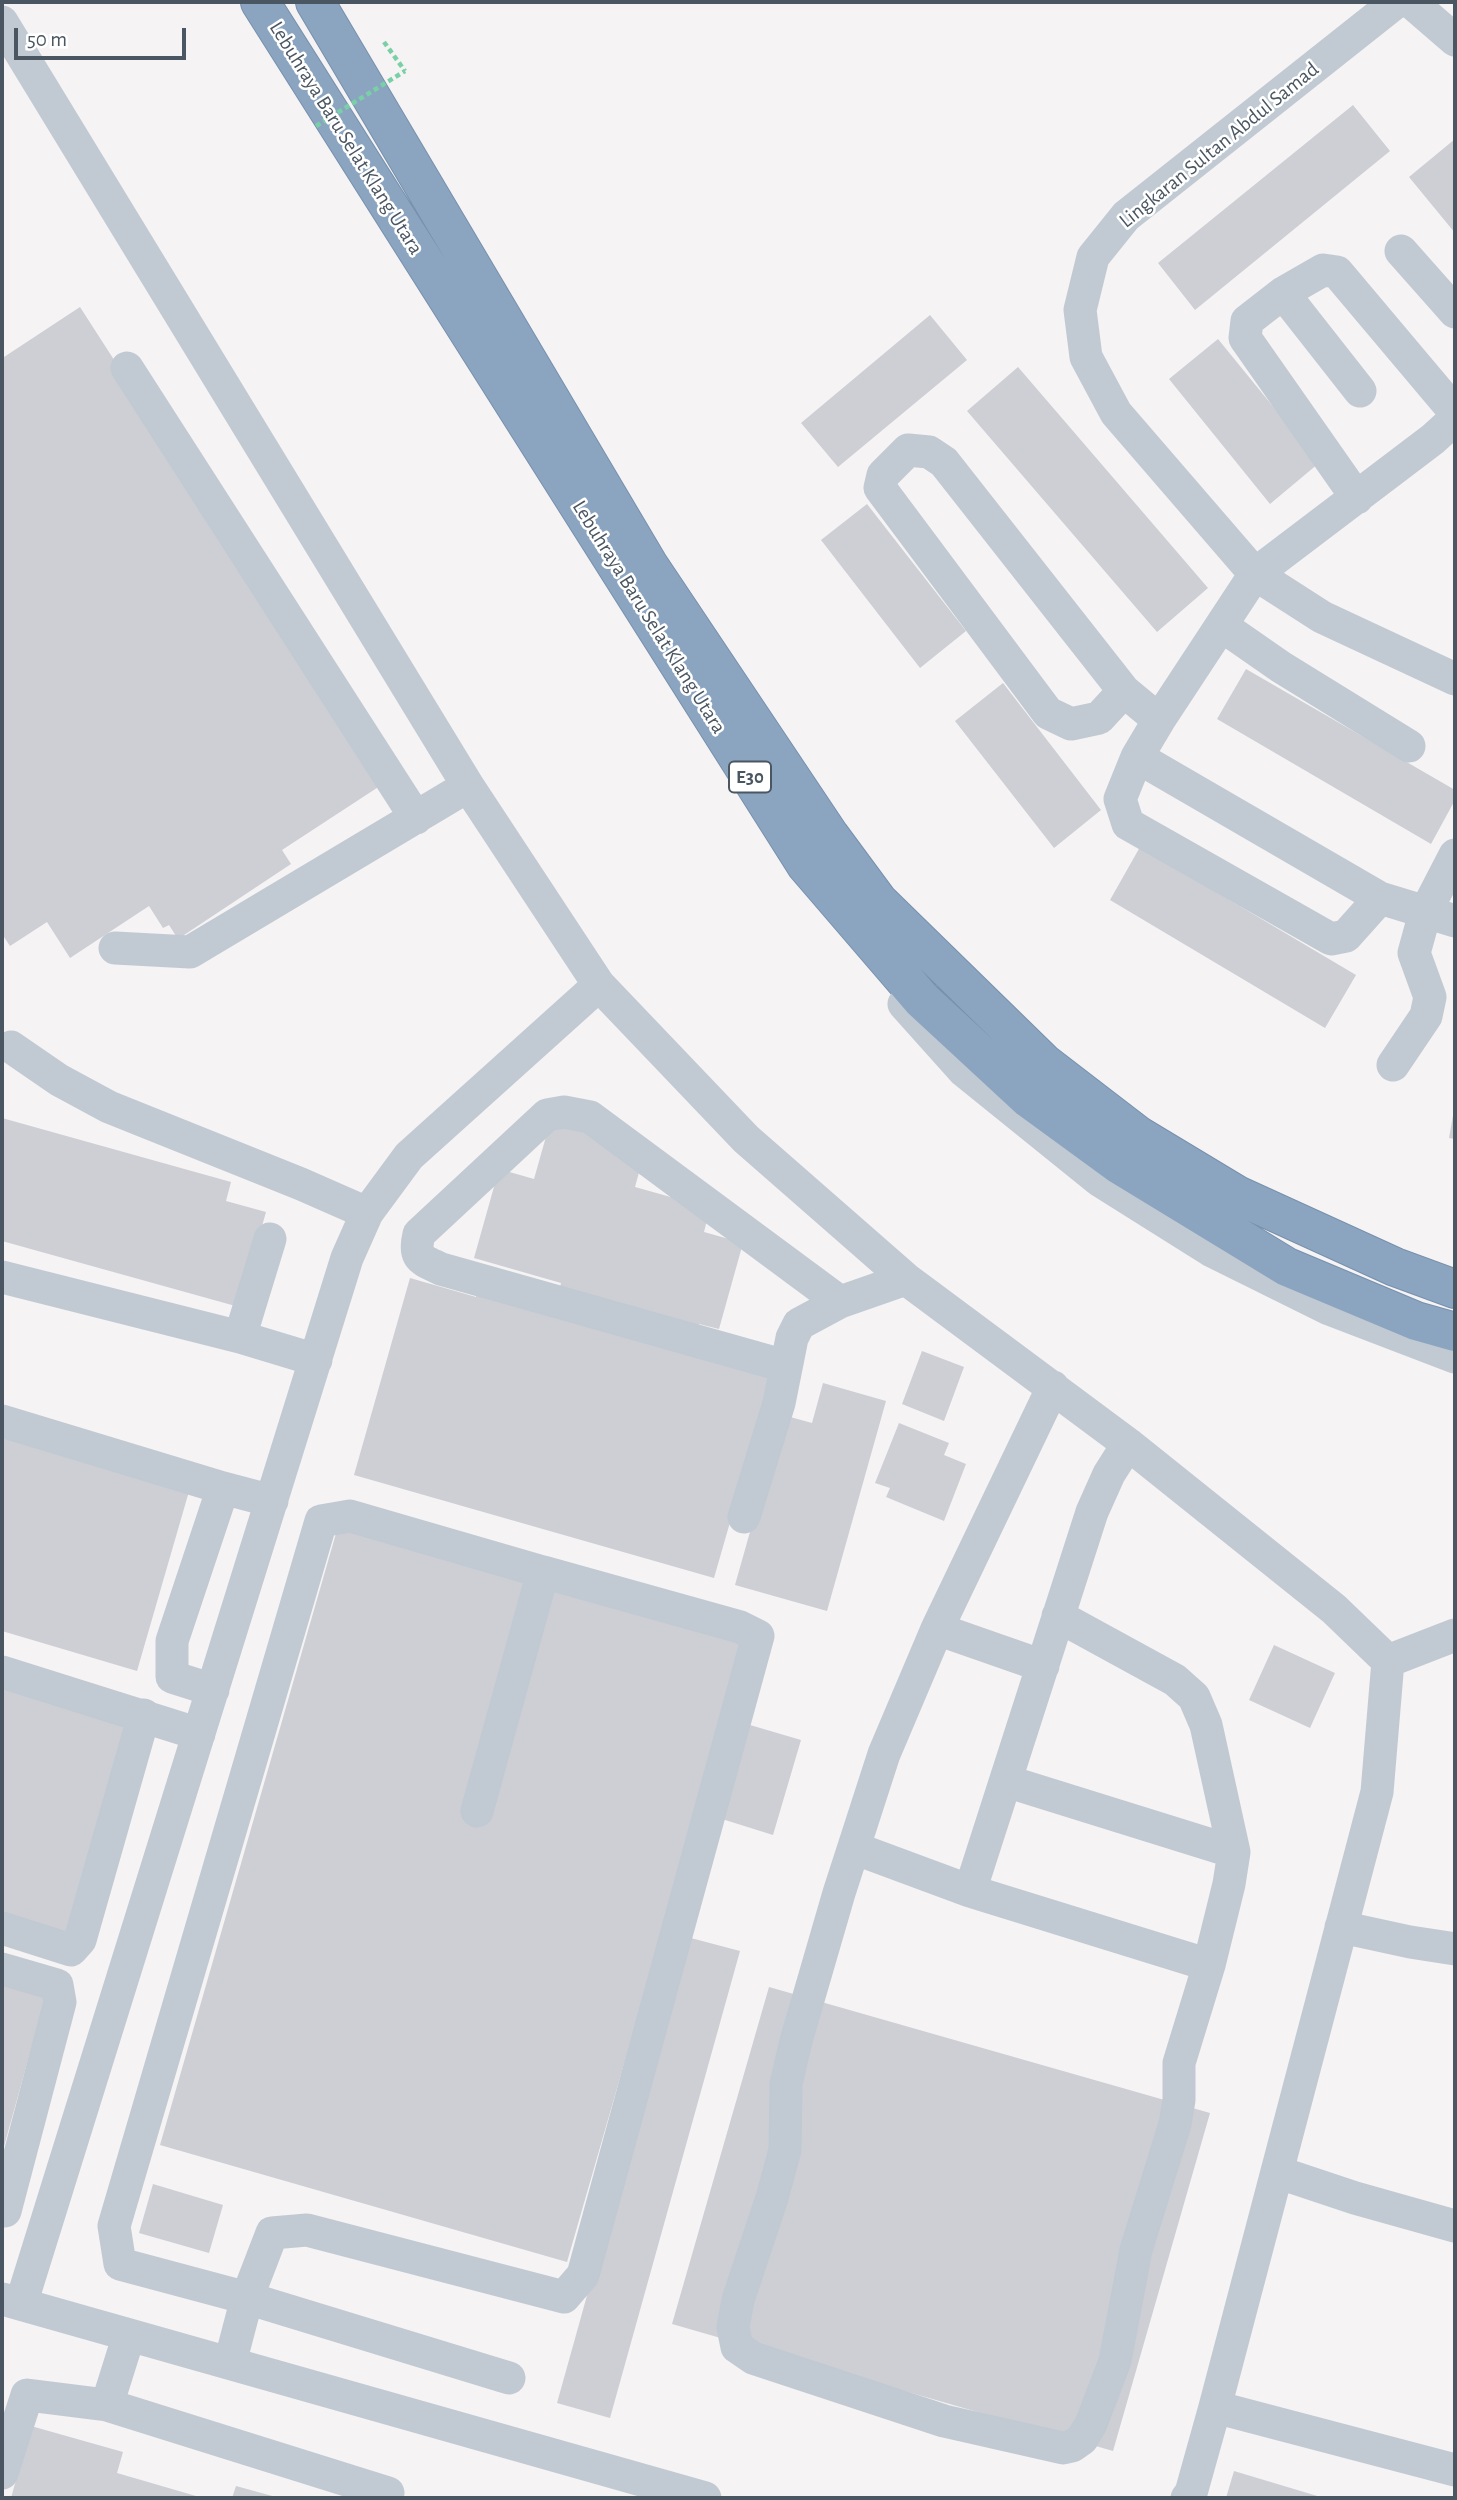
<!DOCTYPE html>
<html>
<head>
<meta charset="utf-8">
<style>
  body { margin:0 }
  #map { position:relative; width:1457px; height:2500px; overflow:hidden; background:#f5f3f3; font-family:"Alegreya Sans",sans-serif }
  canvas { display:block }
  .frame { position:absolute; inset:0; border:4px solid #4a5661; pointer-events:none }
  .scale { position:absolute; left:14px; top:28px; width:172px; height:32px; box-sizing:border-box; border:4px solid #4a5661; border-top:0; padding-left:9px; font-size:21px; line-height:24px; white-space:nowrap; color:#4a5661; -webkit-text-stroke:5px #fff; paint-order:stroke }
</style>
</head>
<body>
<div id="map">
<canvas width="1457" height="2500"></canvas>
<div class="frame"></div>
<div class="scale">50 m</div>
</div>
<script>
const ctx = document.querySelector('canvas').getContext('2d');
ctx.lineJoin = 'round';
function fill(path, color) {
  ctx.fillStyle = color;
  ctx.fill(path, 'evenodd');
}
function strokePath(path, color, width, dash) {
  ctx.strokeStyle = color;
  ctx.lineWidth = width;
  ctx.lineCap = dash ? 'butt' : 'round';
  ctx.setLineDash(dash || []);
  ctx.stroke(path);
}
function write(font, color, halo, rows, align = 'center') {
  ctx.font = font + ' "Alegreya Sans",sans-serif';
  ctx.lineWidth = 5;
  ctx.setLineDash([]);
  ctx.textBaseline = 'middle';
  ctx.strokeStyle = halo;
  ctx.fillStyle = color;
  for (const [text, x, y, turn = 0] of rows) {
    ctx.save();
    ctx.translate(x, y);
    ctx.rotate((+turn || 0) * Math.PI / 180);
    ctx.textAlign = isNaN(turn) ? turn : align;
    if (halo) ctx.strokeText(text, 0, 0);
    ctx.fillText(text, 0, 0);
    ctx.restore();
  }
}
fill(new Path2D(`
  M1353 105 1390 151 1195 310 1158 263Z
  M1455 139V233L1409 177Z
  M80 307 386 782 282 850 291 864 178 939 169 925 163 928 149 906 70 958 47 922 10 946 2 934V354L4 357Z
  M930 315 967 360 838 467 801 423Z
  M1218 339 1319 463 1270 504 1169 379Z
  M1018 367 1208 588 1157 632 967 411Z
  M867 504 966 631 920 668 821 540Z
  M1246 669 1455 790V800L1431 844 1217 719Z
  M1003 683 1101 810 1054 848 955 721Z
  M1140 847 1356 975 1325 1028 1110 900Z
  M1454 1110H1455V1139L1449 1138Z
  M2 1118 231 1182 226 1201 266 1212 239 1307 2 1241Z
  M551 1119 646 1147 635 1187 710 1208 704 1232 743 1243 719 1329 699 1324 693 1345 774 1369 714 1578 354 1475 410 1278 476 1297 479 1285 555 1306 561 1283 474 1258 499 1169 534 1179Z
  M922 1351 964 1367 944 1421 902 1404Z
  M823 1383 886 1401 827 1611 735 1585 783 1415 812 1423Z
  M899 1423 949 1443 944 1455 966 1464 944 1521 886 1497 890 1488 875 1483Z
  M2 1426 192 1481 137 1671 2 1631Z
  M339 1523 746 1640 567 2262 160 2145Z
  M1274 1645 1335 1673 1310 1728 1249 1700Z
  M2 1678 129 1714 67 1932 2 1913Z
  M750 1725 801 1740 773 1835 722 1819Z
  M687 1937 740 1951 610 2418 557 2403Z
  M2 1963 51 1977 3 2150H2Z
  M769 1987 1210 2113 1113 2451 672 2324Z
  M153 2184 223 2205 209 2253 139 2233Z
  M31 2426 123 2452 117 2473 196 2496 195 2498H11Z
  M1234 2471 1324 2498H1226Z
  M236 2486 276 2497 275 2498H232Z`), '#cdcfd5');
const highway = new Path2D(`
  M260 2 806 865 922 1000 1029 1099 1118 1164 1287 1267 1416 1321 1455 1332
  M315 2 648 564 830 836 878 901 1044 1063 1139 1136 1237 1195 1395 1267 1455 1289`);
strokePath(highway, '#7690ad', 40);
strokePath(new Path2D(`
  M384 42 405 71`), '#7ad0a6', 4.5, [5, 3.5]);
strokePath(new Path2D(`
  M1396 2 1126 216 1093 257 1080 310 1086 357 1116 413 1255 574 1322 617 1455 679
  M1411 2 1455 40
  M2 22 468 786 599 985 746 1139 906 1279 1128 1444 1334 1609 1388 1661
  M1401 251 1455 312
  M1283 293 1360 391
  M127 368 416 818
  M1455 419 1433 439 1255 574 1159 720 1137 757 1380 898 1455 921
  M1357 498 1245 338 1247 321 1283 293 1323 270 1337 272 1455 412
  M1222 626 1281 667 1409 746
  M1124 691 1099 718 1071 724 1048 713 880 488 883 475 908 450 929 452 944 462 1124 691 1159 720
  M1137 757 1120 799 1128 824 1331 939 1346 936 1380 898
  M115 948 190 952 468 786
  M904 1004 964 1071 1099 1180 1212 1251 1327 1308 1455 1357
  M11 1047 59 1080 109 1107 301 1184 367 1213
  M1393 1065 1426 1016 1430 997 1414 953 1425 913 1455 855
  M2 1277 240 1337 316 1360
  M240 1337 270 1239
  M785 1366 441 1269C421 1259 413 1259 419 1234L547 1115 564 1112 590 1117 840 1302
  M1053 1387 937 1629 884 1754 839 1893 796 2041 786 2084 785 2150 772 2198 738 2300 733 2327 737 2347 753 2358 944 2421 1063 2448 1072 2446 1082 2439 1091 2424 1115 2361 1136 2250 1175 2124 1179 2100V2063L1209 1965 970 1891 1092 1512 1109 1474 1128 1444
  M2 1421 223 1488 272 1501
  M744 1517 779 1403 792 1338 799 1324 840 1302 906 1279
  M1058 1616 1175 1680 1194 1697 1206 1725 1234 1852 1229 1884 1209 1965
  M937 1629 1043 1666
  M2 1672 199 1734
  M213 1690 172 1677V1641L223 1488
  M1006 1781 1234 1852
  M477 1811 543 1572 350 1516 321 1521 114 2226 120 2264 247 2298 509 2378
  M854 1848 970 1891
  M1341 1927 1410 1942 1455 1949
  M2 1928 71 1950 80 1940 144 1715
  M2 1969 57 1985 60 2002 5 2211
  M1277 2172 1355 2198 1455 2226
  M2 2299 705 2498
  M21 2304 347 1258 367 1213 409 1156 599 985
  M129 2335 107 2405 388 2493
  M230 2363 247 2298 272 2233 307 2230 564 2297 583 2275 758 1636 740 1627 543 1572
  M1215 2407 1455 2470
  M2 2473 27 2395 107 2405
  M1187 2498 1191 2493 1215 2407 1377 1792 1388 1661 1455 1635`), '#c1cad2', 33);
strokePath(highway, '#8ba5c1', 38);
strokePath(new Path2D(`
  M316 126 405 71`), '#7ad0a6', 4.5, [5, 3.5]);
for (const [x, y, w] of [
  [750,777,42]
]) {
  const box = new Path2D();
  box.roundRect(x - w / 2, y - 15.5, w, 31, 5);
  ctx.fillStyle = '#fff';
  ctx.fill(box);
  strokePath(box, '#4a5661', 2);
}
write('bold 19px', '#4a5661', null, [
  ["E30",750,777]
]);
write('21px', '#4a5661', '#fff', [
  ["Lebuhraya Baru Selat Klang Utara",346,138,58],
  ["Lingkaran Sultan Abdul Samad",1219,145,-39],
  ["Lebuhraya Baru Selat Klang Utara",649,617,58]
]);
</script>
</body>
</html>
